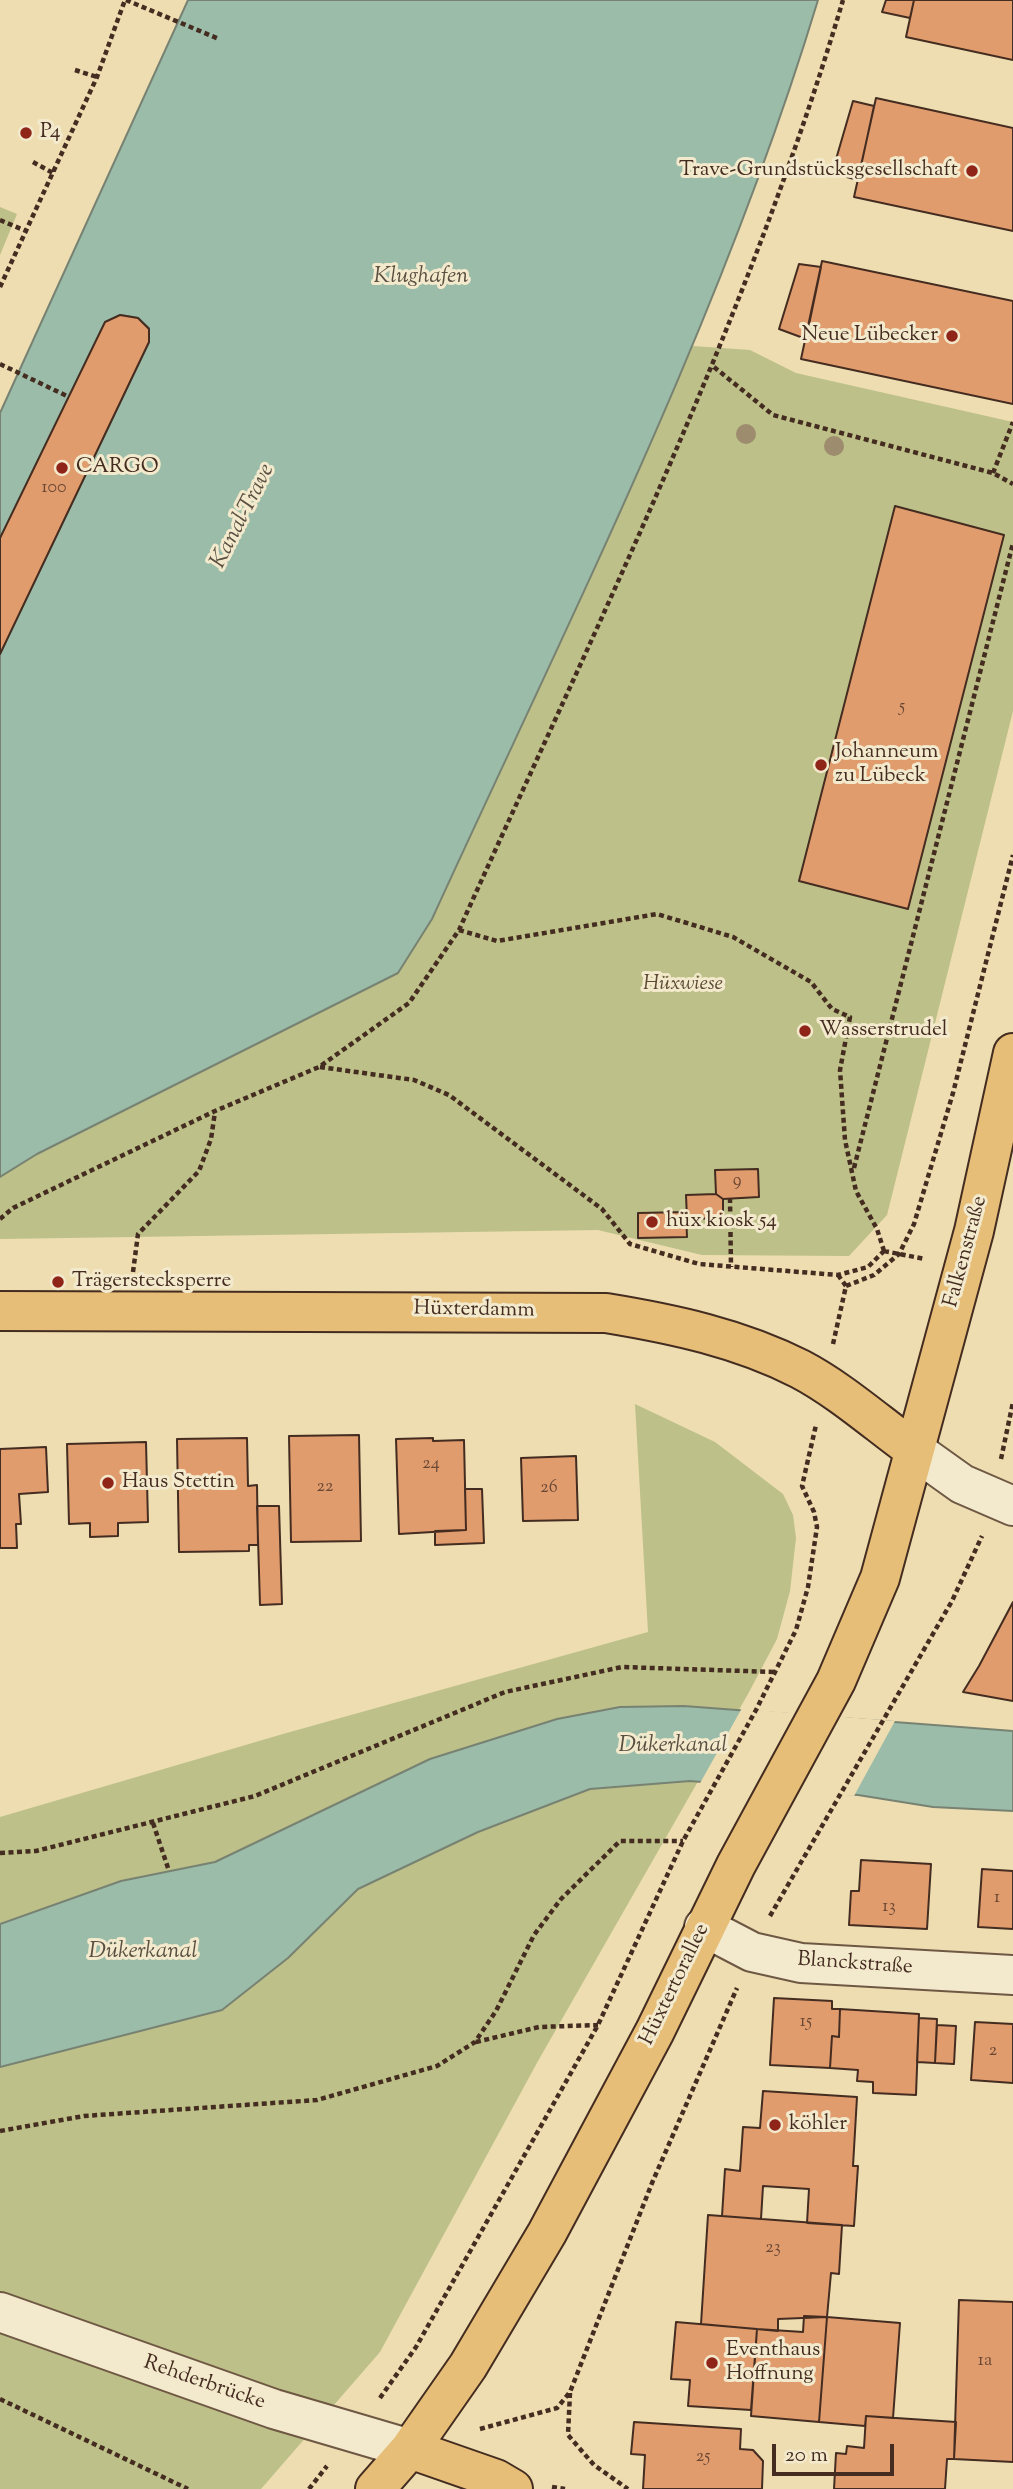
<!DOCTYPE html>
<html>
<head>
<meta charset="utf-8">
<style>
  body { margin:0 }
  #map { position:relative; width:1013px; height:2489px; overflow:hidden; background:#edddb1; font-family:"Sorts Mill Goudy",serif }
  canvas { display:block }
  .scale { position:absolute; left:772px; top:2444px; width:122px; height:32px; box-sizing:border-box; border:4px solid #442c20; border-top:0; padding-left:9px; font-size:21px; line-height:24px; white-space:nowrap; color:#442c20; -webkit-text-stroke:5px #f3e9cc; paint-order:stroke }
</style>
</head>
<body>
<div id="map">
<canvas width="1013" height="2489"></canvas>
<div class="scale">20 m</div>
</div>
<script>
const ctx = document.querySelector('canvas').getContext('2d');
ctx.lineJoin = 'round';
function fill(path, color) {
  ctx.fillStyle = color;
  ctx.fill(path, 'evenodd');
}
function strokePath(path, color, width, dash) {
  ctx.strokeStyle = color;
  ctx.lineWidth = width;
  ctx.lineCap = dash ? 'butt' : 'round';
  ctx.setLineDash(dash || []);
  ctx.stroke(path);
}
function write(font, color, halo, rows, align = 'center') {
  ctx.font = font + ' "Sorts Mill Goudy",serif';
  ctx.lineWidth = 6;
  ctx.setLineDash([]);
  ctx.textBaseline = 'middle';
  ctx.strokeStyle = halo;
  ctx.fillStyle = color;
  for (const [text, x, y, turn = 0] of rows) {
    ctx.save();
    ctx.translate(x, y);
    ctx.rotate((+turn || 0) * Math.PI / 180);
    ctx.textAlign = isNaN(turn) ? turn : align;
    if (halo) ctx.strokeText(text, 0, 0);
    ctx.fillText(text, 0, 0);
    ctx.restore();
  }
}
fill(new Path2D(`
  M0 207 17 214 0 255Z
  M693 346 750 350 796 373 1013 422V711L887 1215 849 1256 702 1255 598 1230 0 1239V1177L37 1154 398 973 432 919Z
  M635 1404 715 1442 783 1494 793 1515 796 1538 790 1591 777 1639 748 1694 538 2061 380 2352 261 2489H0V1817L283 1734 648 1632Z`), '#bdc088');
const water = new Path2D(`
  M188 0H818C722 318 570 617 432 919L398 973 37 1154 0 1177V654L149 342V328L138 318 121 315 0 538V413Z
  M684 1706 1013 1731V1811L933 1807 858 1795 690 1781 590 1789 478 1832 358 1889 288 1958 222 2010 0 2067V1924L121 1881 215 1862 430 1759 557 1719 620 1707Z`);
fill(water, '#9abca8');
strokePath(water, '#788272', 2);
fill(new Path2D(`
  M742 1708 756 1710 895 1721 854 1796 699 1785Z`), '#edddb1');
const building = new Path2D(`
  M886 0H914L910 18 882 12Z
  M914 0H1013V60L906 37Z
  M876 98 1013 128V231L854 197Z
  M853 101 874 106 858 180 832 173Z
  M822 261 1013 301V404L801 359Z
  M799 264 821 267 806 339 779 329Z
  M120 315 138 318 149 329V342L0 654V538L105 322Z
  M895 506 1004 535 908 909 799 881Z
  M758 1169 759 1197 723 1199 716 1194 715 1170Z
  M716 1194 723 1199V1218L687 1219 686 1195Z
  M686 1212 687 1237 638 1238V1213Z
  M359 1435 361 1541 291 1542 289 1436Z
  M247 1438 248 1486 257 1485 258 1545H249V1551L179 1552 177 1439Z
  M433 1438V1441L464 1440 466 1530 399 1534 396 1439Z
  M146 1442 148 1522 118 1523V1536L90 1537V1523L69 1524 67 1444Z
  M46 1447 48 1492 19 1494 21 1524H16L17 1548H0V1449Z
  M576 1456 578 1520 523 1521 521 1458Z
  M465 1489H482L484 1543 435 1545V1531L466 1530Z
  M257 1506H279L282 1604 260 1605Z
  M1013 1602V1701L963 1692 979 1666Z
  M861 1860 931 1864 927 1929 849 1925 851 1891H859Z
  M982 1869 1013 1871V1929L978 1927Z
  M774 1998 832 2001V2009H840L839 2037 832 2036 830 2068 770 2065Z
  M840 2009 919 2014 916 2095 873 2093V2082L857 2081 858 2070 830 2068 832 2036 839 2037Z
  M919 2018 937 2019 935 2063 917 2062Z
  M975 2022 1013 2024V2083L971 2080Z
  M937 2025 956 2026 954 2064 935 2063Z
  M763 2091 857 2097 853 2166H858L854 2226 807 2223 809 2189 763 2186 761 2219 722 2216 725 2169 740 2171 743 2127 760 2128Z
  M708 2215 842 2225 839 2274 831 2273 827 2317 778 2319V2331L701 2324Z
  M959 2300 1013 2302V2462L954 2459Z
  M804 2316 827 2317 819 2422 751 2416 757 2329 803 2332Z
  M827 2317 900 2323 893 2418 866 2416 865 2426 819 2422Z
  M676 2322 757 2329 751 2410 688 2406 690 2380 671 2379Z
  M866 2416 956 2422 954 2459H947L945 2489H834L836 2453 846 2454 847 2446 864 2448Z
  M634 2422 741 2429 740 2449 753 2450 763 2461 762 2489H643L645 2455 631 2454Z`);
fill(building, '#e19c6e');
strokePath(building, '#442c20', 2);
const minor = new Path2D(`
  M913 1449 962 1484 1013 1506
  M704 1927 752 1952 801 1963 1013 1975
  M0 2312 274 2409 410 2449`);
const major = new Path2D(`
  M0 1311 606 1313C673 1324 739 1338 800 1369 840 1390 877 1423 913 1449
  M410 2449 496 2479 513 2489
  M375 2489 410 2449 468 2366 547 2233 655 2031 736 1865 836 1681 880 1578 974 1231 1013 1053`);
strokePath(minor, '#6e5844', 42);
strokePath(major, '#442c20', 42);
strokePath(new Path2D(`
  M126 0 219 39
  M75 70 97 77
  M33 162 53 173
  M0 220 26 231
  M0 287 97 77 125 0
  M0 364 69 397
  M714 367 773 415 993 473 1013 484
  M993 473 1013 422
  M459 930 497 941 657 914 733 937 811 982 832 1009 850 1017 840 1070 845 1140 856 1191 877 1229 884 1251
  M320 1067 414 1080 449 1095 602 1209 630 1244 699 1264 838 1275 868 1267 884 1251
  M854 1168 1013 543
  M730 1198 731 1267
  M0 1219 13 1208 215 1111 319 1067 409 1003 459 930C597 624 747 323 843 0
  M884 1251 925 1259
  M133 1272 138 1234 199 1171 211 1139 215 1112
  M838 1275 846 1286
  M833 1344 846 1286 874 1275 899 1254 914 1224 953 1093 1013 855
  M1001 1459 1013 1402
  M153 1823 169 1871
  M0 1853 36 1851 255 1796 505 1692 622 1667 775 1672
  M770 1916 952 1601 982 1536
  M476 2042 539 2027 598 2025
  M0 2131 84 2116 317 2100 437 2066 475 2042 496 2011 534 1935 561 1899 620 1841H683
  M570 2393 568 2435 594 2465 628 2489
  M380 2398 416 2347 598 2025 683 1841 756 1710 796 1630 808 1587 817 1527 814 1512 802 1486 816 1425
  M0 2399 188 2489
  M480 2429 557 2408 570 2392 652 2183 737 1988
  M552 2487 565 2489
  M309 2489 327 2466`), '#442c20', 4.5, [5, 3.5]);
strokePath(minor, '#f3e9cc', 38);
strokePath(major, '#e6be78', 38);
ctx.fillStyle = '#9d8c6d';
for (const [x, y] of [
  [746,434],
  [834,446]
]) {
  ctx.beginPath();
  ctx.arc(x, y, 10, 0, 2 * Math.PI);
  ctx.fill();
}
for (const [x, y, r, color] of [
  [26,133,7,"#8f2418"],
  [972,171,7,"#8f2418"],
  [952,336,7,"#8f2418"],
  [62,468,7,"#8f2418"],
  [821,765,7,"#8f2418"],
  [805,1031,7,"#8f2418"],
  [652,1222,7,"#8f2418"],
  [58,1282,7,"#8f2418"],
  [108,1483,7,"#8f2418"],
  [775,2125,7,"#8f2418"],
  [712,2363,7,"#8f2418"]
]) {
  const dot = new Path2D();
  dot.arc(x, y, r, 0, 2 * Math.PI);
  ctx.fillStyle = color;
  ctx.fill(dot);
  strokePath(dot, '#f3e9cc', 2.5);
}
write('18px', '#6b4834', null, [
  ["100",54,489],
  ["5",902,708],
  ["9",737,1182],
  ["24",431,1465],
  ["22",325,1488],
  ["26",549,1489],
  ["1",997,1899],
  ["13",889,1908],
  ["15",806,2023],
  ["2",993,2052],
  ["23",773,2249],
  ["1a",985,2362],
  ["25",703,2458]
]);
write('21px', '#442c20', '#f3e9cc', [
  ["P4",40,133],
  ["Trave-Grundstücksgesellschaft",958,171,"right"],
  ["Neue Lübecker",938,336,"right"],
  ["CARGO",76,468],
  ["Johanneum",835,753],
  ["zu Lübeck",835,777],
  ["Wasserstrudel",819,1031],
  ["hüx kiosk 54",666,1222],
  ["Trägerstecksperre",72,1282],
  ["Haus Stettin",122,1483],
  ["köhler",789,2125],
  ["Eventhaus",726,2351],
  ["Hoffnung",726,2375]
], 'left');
write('italic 21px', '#5c4a35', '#f3e9cc', [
  ["Hüxwiese",683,985]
]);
write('21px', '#442c20', '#f3e9cc', [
  ["Falkenstraße",967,1252,-75],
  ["Hüxterdamm",474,1311,1],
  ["Blanckstraße",855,1965,4],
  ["Hüxtertorallee",676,1985,-64],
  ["Rehderbrücke",204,2384,19]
]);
write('italic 23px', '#5a5042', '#f3e9cc', [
  ["Klughafen",421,278],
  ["Kanal-Trave",244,517,-63],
  ["Dükerkanal",673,1747],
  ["Dükerkanal",143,1953]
]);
</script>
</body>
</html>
